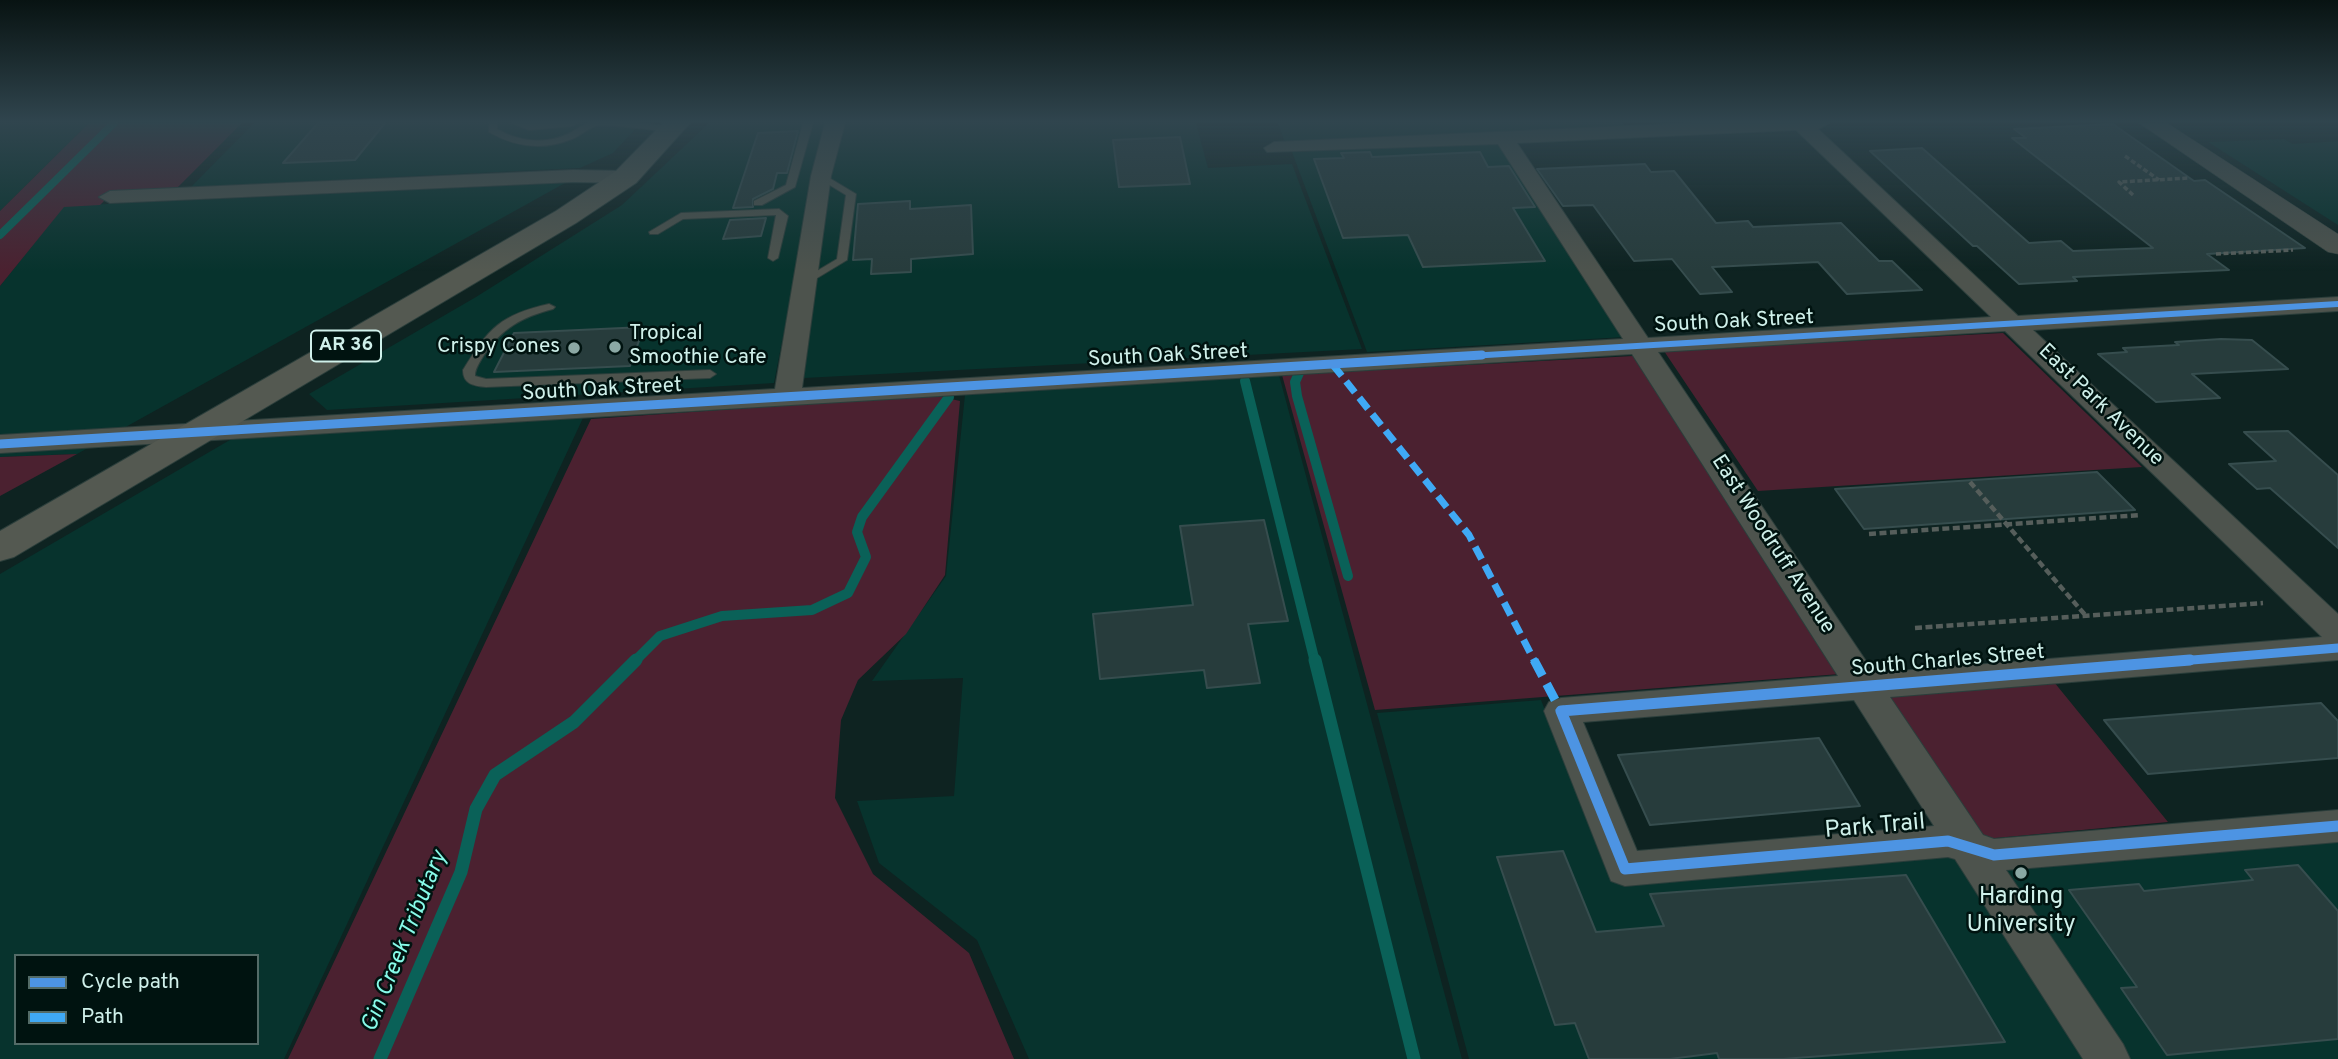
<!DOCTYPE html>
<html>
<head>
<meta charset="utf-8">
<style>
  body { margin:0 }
  #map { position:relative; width:2338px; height:1059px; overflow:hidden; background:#0e2321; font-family:Overpass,sans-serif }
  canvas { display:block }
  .legend { position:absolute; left:14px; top:954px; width:245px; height:91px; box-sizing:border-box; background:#001310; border:2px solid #536b67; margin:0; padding:9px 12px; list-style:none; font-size:21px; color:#cff0ea }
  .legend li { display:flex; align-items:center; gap:14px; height:35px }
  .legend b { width:35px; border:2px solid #536b67 }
</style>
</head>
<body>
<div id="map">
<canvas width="2338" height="1059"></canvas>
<ul class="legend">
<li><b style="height:9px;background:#4d94e3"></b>Cycle path</li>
<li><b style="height:9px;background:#3fa9f5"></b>Path</li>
</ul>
</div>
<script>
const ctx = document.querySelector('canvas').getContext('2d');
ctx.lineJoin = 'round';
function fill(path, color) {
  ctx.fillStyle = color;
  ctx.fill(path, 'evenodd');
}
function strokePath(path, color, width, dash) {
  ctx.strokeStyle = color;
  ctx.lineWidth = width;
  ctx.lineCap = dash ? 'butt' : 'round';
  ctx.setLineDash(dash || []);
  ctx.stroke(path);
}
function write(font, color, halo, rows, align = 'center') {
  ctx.font = font + ' Overpass,sans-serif';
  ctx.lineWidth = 5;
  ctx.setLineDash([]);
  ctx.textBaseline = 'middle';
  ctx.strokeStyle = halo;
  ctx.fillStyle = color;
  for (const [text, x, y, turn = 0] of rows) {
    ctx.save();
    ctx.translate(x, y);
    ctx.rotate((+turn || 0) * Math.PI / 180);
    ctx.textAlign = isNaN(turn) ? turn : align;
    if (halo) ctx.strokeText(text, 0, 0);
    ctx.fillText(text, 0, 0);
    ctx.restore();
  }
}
fill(new Path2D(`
  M0 123H89L0 211Z
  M254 123H641L613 153 580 168 191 187Z
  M709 123H827L814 176 774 383 327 410 309 394 476 297 622 205Z
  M845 123H1196L1208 168 1292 164 1362 349 804 378 830 175Z
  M1278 123H1623L1627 129 1285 143Z
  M2284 139 2293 144 2338 141V225L2208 142Z
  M1500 142 1625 337 1367 352 1292 152Z
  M565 183 77 454 0 457V286L64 206Z
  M1279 375 1462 1059H1029L977 940 879 863 857 801 954 796 963 678 872 681 946 576 965 395Z
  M583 418 284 1059H0V574L235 437ZM16 956H257V1043H16Z
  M1541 700 1613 881 1952 852 2338 837V1059H1469L1377 713Z`), '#07332d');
fill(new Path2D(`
  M89 123H242L177 188 114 191 100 205 64 207 0 286V211Z
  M2003 333 2142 467 1758 491 1664 351Z
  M1633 356 1840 674 1375 710 1282 375Z
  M934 395 960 401 945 575 906 634 858 680 841 720 835 798 873 874 969 953 1014 1059H288L591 419Z
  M77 454 0 496V457Z
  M2054 682 2168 822 1985 839 1888 696Z`), '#4b2130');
strokePath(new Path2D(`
  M0 235 114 123`), '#0a6158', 8);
strokePath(new Path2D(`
  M1299 373 1295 382 1297 396 1348 576
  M1245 381 1315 662
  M634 662 660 636 722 616 812 610 848 593 866 557 857 532 862 517 949 397`), '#0a6158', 10);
strokePath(new Path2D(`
  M1315 660 1414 1059
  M380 1059 461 872 476 809 495 775 574 722 636 660`), '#0a6158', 13);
const building = new Path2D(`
  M318 123H385L355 160 283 163Z
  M2113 124 2194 181 2205 180 2305 248 2207 254 2229 270 2073 277 2077 281 2019 284 1977 246H1973L1870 151 1922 148 2029 243 2061 241 2073 251 2153 248 2012 138H2026L2014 129Z
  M798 131 787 173H777L773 189 753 199V207L733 208 758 133Z
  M1180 137 1190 184 1119 187 1113 140Z
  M1370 152 1372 157 1480 152 1488 167 1509 166 1535 207 1513 208 1545 261 1423 267 1408 235 1343 238 1314 159 1344 158 1341 153Z
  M1645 164 1651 172 1674 171 1716 223 1748 221 1753 227 1841 223 1879 261H1892L1922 290 1847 294 1818 262 1712 267 1732 292 1700 294 1672 259 1634 261 1593 205 1563 206 1537 169Z
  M910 201V209L971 205 973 254 911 259V272L871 274 872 259 853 260 858 204Z
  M766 218 761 236 723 239 730 220Z
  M644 327 630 366 494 372 514 333Z
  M2221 339 2252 340 2288 369 2192 374 2220 398 2156 402 2098 354 2127 352 2123 348 2179 345 2175 342Z
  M2288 431 2338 475V548L2270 488 2257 489 2229 464 2276 461 2244 432Z
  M2097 472 2135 510 1864 529 1835 489Z
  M1264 520 1288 621 1248 624 1260 683 1207 688 1204 670 1100 679 1093 614 1193 605 1180 526Z
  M2321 703 2338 721V758L2148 774 2104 720Z
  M1819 738 1860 806 1650 825 1618 755Z
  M1563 851 1596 932 1664 926 1650 894 1906 875 2005 1042 1783 1059H1719L1717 1053 1670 1059H1589L1575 1023 1555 1025 1497 857Z
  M2298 865 2338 911V1039L2167 1055 2121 988 2137 987 2069 890 2139 884 2144 891 2253 880 2245 870Z`);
fill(building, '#273c3c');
strokePath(building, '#364d4e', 2);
const service = new Path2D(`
  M489 123H497V129C520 142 546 145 570 133 576 130 583 124 590 123 608 119 651 125 672 126L677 129 672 132C658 131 606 123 596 126 588 128 580 136 572 139 543 151 515 147 489 132Z
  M512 123H578L573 126 529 130Z
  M803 123H813L795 187 762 205H754V201L786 185Z
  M821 173 856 194 847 260 804 286 798 283 800 281 837 259 846 195 818 178V174Z
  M779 209 788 216 778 258 773 261 768 258 776 215 683 219 658 234H650L649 232 681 213Z
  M549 304 555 307 553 309C522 317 502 328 484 355 480 362 475 368 475 376L486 379 710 370 716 374 710 378 486 387C474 386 463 384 463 370 489 328 500 315 549 304Z`);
const minor = new Path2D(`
  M825 123H845L831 176 802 388 1623 339 1498 144 1267 152 1264 148 1274 142 1695 123H1829L1818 129 2018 316 2338 297V311L2033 330 2338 614V660L1890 697 1983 835 1994 839 2338 810V842L2006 870 2123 1044 2130 1059H2083L1955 859 1948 857 1625 886 1611 881 1544 711 1549 702 1561 698 1838 676 1632 354 0 453V435L775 389 811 176ZM1796 130 1991 317 1648 338 1517 143ZM2005 331 2322 637 1874 673 1658 352ZM1854 700 1934 826 1637 851 1583 722Z
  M573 170 626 171 636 177 626 183 573 182 110 203 99 197 110 191Z`);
const tertiary = new Path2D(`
  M2139 123H2167L2338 234V254L2328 252Z`);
const primary = new Path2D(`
  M663 123H690L636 183 576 223 14 557 0 561V531L556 211 616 171Z`);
strokePath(service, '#2b3e3b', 2);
strokePath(minor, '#2b3e3b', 2);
strokePath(tertiary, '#2b3e3b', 1);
strokePath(primary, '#2b3e3b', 2);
strokePath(new Path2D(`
  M2125 156 2159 180
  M2133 195 2119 182 2189 178
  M2216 254 2293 250`), '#565e5b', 3.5, [5, 2.5]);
strokePath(new Path2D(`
  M1970 482 2086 616
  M1869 534 2140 515
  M1915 628 2263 603`), '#565e5b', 4.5, [7, 3.5]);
fill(service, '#4d534d');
fill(minor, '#4d534d');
fill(tertiary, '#4d534d');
fill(primary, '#545951');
strokePath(new Path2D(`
  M1333 365 1469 535 1535 662`), '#3fa9f5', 7, [14, 7]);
strokePath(new Path2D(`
  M1534 660 1561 711`), '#3fa9f5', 9, [18, 9]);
strokePath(new Path2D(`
  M1453 357 2338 304`), '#4d94e3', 6);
strokePath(new Path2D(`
  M0 444 1482 355
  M2168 662 2338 648`), '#4d94e3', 9);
strokePath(new Path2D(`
  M2190 660 1561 711 1625 869 1948 841 1994 855 2338 826`), '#4d94e3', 11);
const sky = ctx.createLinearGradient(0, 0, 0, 271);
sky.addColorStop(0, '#081312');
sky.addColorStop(0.45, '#30454e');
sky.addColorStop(1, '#30454e00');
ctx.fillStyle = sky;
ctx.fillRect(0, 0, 2338, 271);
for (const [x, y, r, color] of [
  [615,347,7,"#8ba8a4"],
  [574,348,7,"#8ba8a4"],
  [2021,873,7,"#8ba8a4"]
]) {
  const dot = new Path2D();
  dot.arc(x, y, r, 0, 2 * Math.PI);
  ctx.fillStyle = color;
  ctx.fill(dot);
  strokePath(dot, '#001310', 2.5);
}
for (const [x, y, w] of [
  [346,346,70]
]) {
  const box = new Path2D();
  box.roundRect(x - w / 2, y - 15.5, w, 31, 5);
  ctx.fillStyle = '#001310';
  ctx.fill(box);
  strokePath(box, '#cff0ea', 2);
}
write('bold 19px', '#cff0ea', null, [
  ["AR 36",346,346]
]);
write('21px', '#cff0ea', '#001310', [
  ["South Oak Street",1734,323,-3],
  ["South Oak Street",1168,357,-3],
  ["South Oak Street",602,391,-3],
  ["East Park Avenue",2100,406,44],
  ["East Woodruff Avenue",1772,545,57],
  ["South Charles Street",1948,662,-5]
]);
write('21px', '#cff0ea', '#001310', [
  ["Tropical",629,335],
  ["Smoothie Cafe",629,359],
  ["Crispy Cones",560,348,"right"]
], 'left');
write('italic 23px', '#87fbe9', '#001310', [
  ["Gin Creek Tributary",406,942,-68]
]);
write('24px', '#cff0ea', '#001310', [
  ["Park Trail",1875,828,-5]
]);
write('24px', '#cff0ea', '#001310', [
  ["Harding",2021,898],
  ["University",2021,926]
]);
</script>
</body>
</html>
